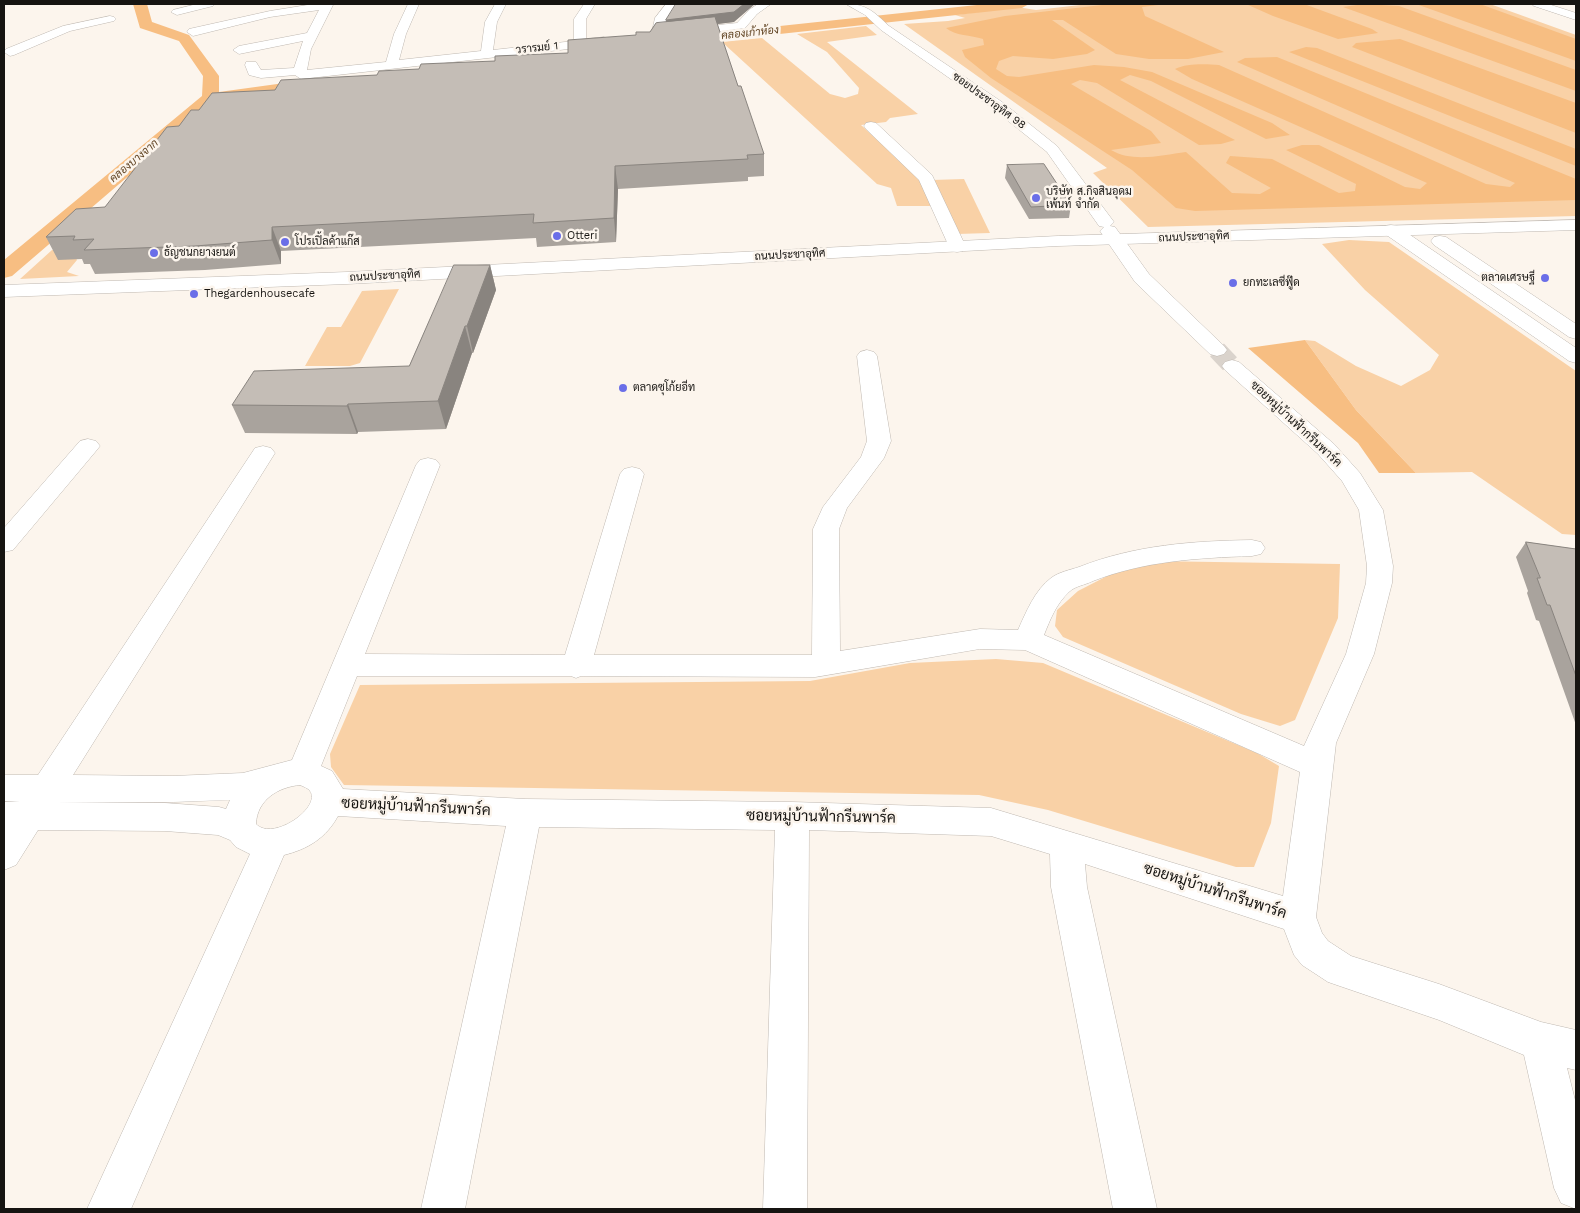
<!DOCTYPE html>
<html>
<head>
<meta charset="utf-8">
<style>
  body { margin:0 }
  #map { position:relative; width:1580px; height:1213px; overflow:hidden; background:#fcf5ed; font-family:"Work Sans",sans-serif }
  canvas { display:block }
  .frame { position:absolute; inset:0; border:5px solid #161411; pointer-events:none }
</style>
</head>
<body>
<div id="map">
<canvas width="1580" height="1213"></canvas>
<div class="frame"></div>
</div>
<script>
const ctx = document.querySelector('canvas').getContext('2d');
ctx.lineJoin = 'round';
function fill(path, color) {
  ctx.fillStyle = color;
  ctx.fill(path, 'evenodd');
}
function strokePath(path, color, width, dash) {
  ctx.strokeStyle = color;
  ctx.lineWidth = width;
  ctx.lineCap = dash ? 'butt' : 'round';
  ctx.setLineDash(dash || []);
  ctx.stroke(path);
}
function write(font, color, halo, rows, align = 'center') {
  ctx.font = font + ' "Work Sans",Sarabun,sans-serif';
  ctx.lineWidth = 5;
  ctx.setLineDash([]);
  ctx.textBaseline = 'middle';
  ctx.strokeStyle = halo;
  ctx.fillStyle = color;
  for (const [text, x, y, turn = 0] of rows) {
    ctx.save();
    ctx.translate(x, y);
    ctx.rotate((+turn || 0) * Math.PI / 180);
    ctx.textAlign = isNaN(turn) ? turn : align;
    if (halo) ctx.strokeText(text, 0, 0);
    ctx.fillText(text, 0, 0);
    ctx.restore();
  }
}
fill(new Path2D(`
  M1089 4H1490L1576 35V216L1148 227 1093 173 1107 168 904 24 948 21 965 18 955 15 1017 7 1036 10Z
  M866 26 877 35 827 42 918 114 890 118 886 122 861 125 918 177 931 206H897L891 188 877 184 722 42 762 38 830 94 845 98 858 94 859 88 827 52 797 34Z
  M964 179 990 233 957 234 932 180Z
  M1349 240 1389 242 1576 371V535L1562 534 1472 472 1416 473 1356 410 1305 340 1315 341 1356 366 1401 386 1430 370 1439 355 1365 290 1322 244Z
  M72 249 77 260 67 272 79 276 20 279 52 250Z
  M399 289 360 363 350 366H305L327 327H341L362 291Z
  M1152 561 1340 564 1338 618 1295 720 1280 726 1241 714 1063 637 1055 626 1057 610 1078 591 1113 573Z
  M996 659 1043 663 1257 753 1279 766 1271 823 1254 867H1236L1048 810 979 795 344 785 331 767 330 754 360 685 810 681 910 663Z`), '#f9d1a6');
fill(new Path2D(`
  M1111 4H1166L1142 7 1145 16 1224 52 1188 59H1149L1116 54 1063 20H1052L1095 50 1087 54 1053 59 1013 56 999 61 996 69 1007 76 1019 77 1094 65 1124 67 1152 72 1272 123 1290 135 1266 139 1151 81 1130 75 1120 80 1235 140 1221 144 1199 145 1097 83 1080 80 1071 84 1151 131 1161 143 1111 150C1133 163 1162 155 1186 152L1232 193 1260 194 1271 188 1226 163 1230 156 1272 159 1339 193 1355 191 1356 184 1286 150 1302 145H1319L1405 187 1420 189 1427 183 1192 79 1175 69C1187 63 1206 64 1219 65L1486 184 1510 187 1515 183 1237 62 1245 58 1277 57 1576 179V200L1195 211 1176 208 1132 170 991 78 965 57 962 50 984 45 983 39C971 35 955 36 946 28L1005 16Z
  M1246 4H1304L1372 29 1378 33 1338 39 1273 16Z
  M1364 4 1399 6 1576 70V91L1343 7Z
  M1416 4H1480L1576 39V61Z
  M1400 39 1576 103V133L1352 47 1356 43Z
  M1306 47 1317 48 1576 149V166L1289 52Z
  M1305 340 1356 410 1416 473H1379L1358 443 1248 348Z`), '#f7be82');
fill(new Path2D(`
  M133 4H147L152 22 189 35 219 76V92L321 78 327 80 329 83 327 86 321 88 223 101 217 100 12 276 4 278V260L202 96 203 76 179 41 140 28Z
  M986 4H1029L1022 8 677 45 672 44 670 41 672 38 677 37Z`), '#f7be82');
strokePath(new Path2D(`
  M1217 350 1232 366`), '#dad3cc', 19, [19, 10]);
const minor = new Path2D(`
  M197 4H215L213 6 177 15 171 12 173 10Z
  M314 4 333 5 311 49 307 70 386 62 394 34 408 4H419L406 34 399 60 481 51 485 22 495 4H506L497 22 493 50 574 41V19L584 4H595L586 19V39L604 37 610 41 604 45 301 79 295 75 261 78 249 75 245 65 246 62H256L261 70 294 68 303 41 239 54 233 50 239 46 307 33 319 10 270 17 193 36 187 32 189 29 270 11Z
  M666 4H678L667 18 661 39H653L651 36 655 18Z
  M758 4H771L757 14 745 28 681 37 675 33 681 29 737 23 749 10Z
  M846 4C867 4 874 12 889 26L1002 102 1057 146 1114 222 1110 226 1115 227 1149 274 1224 346 1227 350 1224 354 1217 356 1210 354 1135 282 1100 231 1104 227 1099 226 1047 152 992 108 881 30 865 15Z
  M1532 4H1548L1576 13V20L1534 6Z
  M110 16 114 17 116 19 114 21 70 31 14 55 10 56 4 52 6 49 63 26Z
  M871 122 876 123 932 175 966 247 963 251 957 252 951 251 919 180 866 129 864 126 866 123Z
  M1391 225 1397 226 1576 348V363L1569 361 1385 234 1382 230 1385 226Z
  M1440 236 1446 237 1576 324V339L1569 337 1434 245 1431 241 1434 237Z
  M867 350 874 352 877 356 891 441 884 458 847 508 839 529 840 651 980 629 1018 630C1026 612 1035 590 1051 578 1059 572 1070 570 1079 567 1135 545 1193 541 1252 540L1261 542 1265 548 1261 554 1252 556C1197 558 1144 561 1093 581 1085 585 1075 586 1069 592 1056 604 1050 620 1044 635L1304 746 1346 654 1366 583 1367 566 1359 510 1342 481 1318 454 1225 370 1222 366 1225 362 1232 360 1239 362 1334 444 1360 473 1383 510 1393 566 1392 583 1374 654 1336 743 1316 917 1322 933 1328 941 1351 956 1439 984 1541 1022 1576 1030V1070L1567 1068 1576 1104V1209L1561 1203 1554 1188 1524 1055 1439 1020 1328 982 1302 965 1294 955 1284 929 1085 864 1087 887 1157 1209H1113L1051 887 1050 854 991 836 809 830 807 1209H763L775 830 539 827 465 1209H421L506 826 338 816C326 838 308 849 284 855L131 1209H87L250 854 236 847 230 840 218 835 165 831 38 830 16 865 4 870V802L20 801H4V775H38L255 448 263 446 271 448 275 453 73 775 173 776 243 773 292 760 416 465 420 460 428 458 436 460 440 465 365 654 565 655 620 474 624 469 632 467 640 469 644 474 594 655H812L813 529 823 507 861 457 867 441 857 356 860 352ZM980 649 1025 650 1300 772 1283 896 991 808 792 802 525 799 343 789 332 771 321 766 357 676H571L576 678 581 676 815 677ZM300 785C304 787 308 788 310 791 322 807 273 842 256 824 257 800 278 787 300 785ZM230 800 226 809 219 807 165 803 56 802H173Z
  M88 439 96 441 100 446 96 451 13 550 4 552V528L80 441Z`);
const secondary = new Path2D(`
  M1576 220V230L1058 246 347 284 4 297V285L347 272 1058 236Z`);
strokePath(minor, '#bfb8b1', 1);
strokePath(secondary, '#bfb8b1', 1);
fill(minor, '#fff');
fill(secondary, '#fff');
fill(new Path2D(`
  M734 22 717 24 738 86 764 154V176L748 177V181L618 189 616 242 537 247 536 238 281 251V264L205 270 95 274 90 264H84L82 259 58 260 46 237 105 207 179 126 199 110 275 90 419 69 568 53 636 35 650 32 656 23Z
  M1007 165 1071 205 1069 218 1029 219 1005 178Z
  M490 265 496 290 473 353H472L446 429 358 432 357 434 245 433 232 405 409 366Z
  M1526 542 1576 549V725L1539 621 1536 620 1527 593 1528 591 1516 557Z`), '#a9a39d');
fill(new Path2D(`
  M744 4H755L734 22 667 30 666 20Z
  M615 166 618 189 616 242 614 218Z
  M272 227 281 251V264L272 240Z
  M490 265 496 290 473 353 467 326Z
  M465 326 472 353 446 429 438 401Z
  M348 404 358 432 357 434 347 406Z`), '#89847f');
const building = new Path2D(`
  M676 4H744L734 12 666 20Z
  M715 17 738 86H741L764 154 747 155 748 159 615 166 614 218 533 223 534 214 272 227V240L195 246 84 250 94 239 73 240 75 236 46 237 76 209 105 207 167 127 179 126 191 110H199L212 93 275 90 281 80 377 75 379 71 419 69 421 64 495 61V56L568 53V40L636 35V32H650L656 23Z
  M1044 164 1071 205 1031 207 1007 165Z
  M454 265H490L467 326H465L438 401 348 404 347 406 232 405 254 371 409 366Z
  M1526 542 1576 549V676L1550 605H1547L1537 578H1540Z`);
fill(building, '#c4bdb6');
strokePath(building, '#89847f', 1);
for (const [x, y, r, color] of [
  [1036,198,5,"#6a6ee8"],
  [557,236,5,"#6a6ee8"],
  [285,242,5,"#6a6ee8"],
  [154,253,5,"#6a6ee8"],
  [1545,278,5,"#6a6ee8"],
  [1233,283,5,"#6a6ee8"],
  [194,294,5,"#6a6ee8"],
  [623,388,5,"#6a6ee8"]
]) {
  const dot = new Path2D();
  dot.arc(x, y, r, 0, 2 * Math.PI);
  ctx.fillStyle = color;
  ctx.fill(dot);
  strokePath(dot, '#fcf5ed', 2);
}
write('italic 11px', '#614423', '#fcf5ed', [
  ["คลองเก้าห้อง",750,33,-6],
  ["คลองบางจาก",134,161,-40]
]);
write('11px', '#161411', '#fcf5ed', [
  ["วรารมย์ 1",537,48,-6],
  ["ซอยประชาอุทิศ 98",989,101,36],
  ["ถนนประชาอุทิศ",1194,237,-2],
  ["ถนนประชาอุทิศ",790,255,-3],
  ["ถนนประชาอุทิศ",385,276,-3]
]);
write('11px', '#161411', '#fcf5ed', [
  ["บริษัท ส.กิจสินอุดม",1046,192],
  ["เพ้นท์ จำกัด",1046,205],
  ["Otteri",567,236],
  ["โปรเปิ้ลค้าแก๊ส",295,242],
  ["ธัญชนกยางยนต์",164,253],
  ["ตลาดเศรษฐี",1535,278,"right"],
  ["ยกทะเลซีฟู๊ด",1243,283],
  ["Thegardenhousecafe",204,294],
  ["ตลาดซุโก้ยอีท",633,388]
], 'left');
write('12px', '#161411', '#fcf5ed', [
  ["ซอยหมู่บ้านฟ้ากรีนพาร์ค",1296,424,43]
]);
write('15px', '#161411', '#fcf5ed', [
  ["ซอยหมู่บ้านฟ้ากรีนพาร์ค",416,807,3],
  ["ซอยหมู่บ้านฟ้ากรีนพาร์ค",821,817,1],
  ["ซอยหมู่บ้านฟ้ากรีนพาร์ค",1215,891,18]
]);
</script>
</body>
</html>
